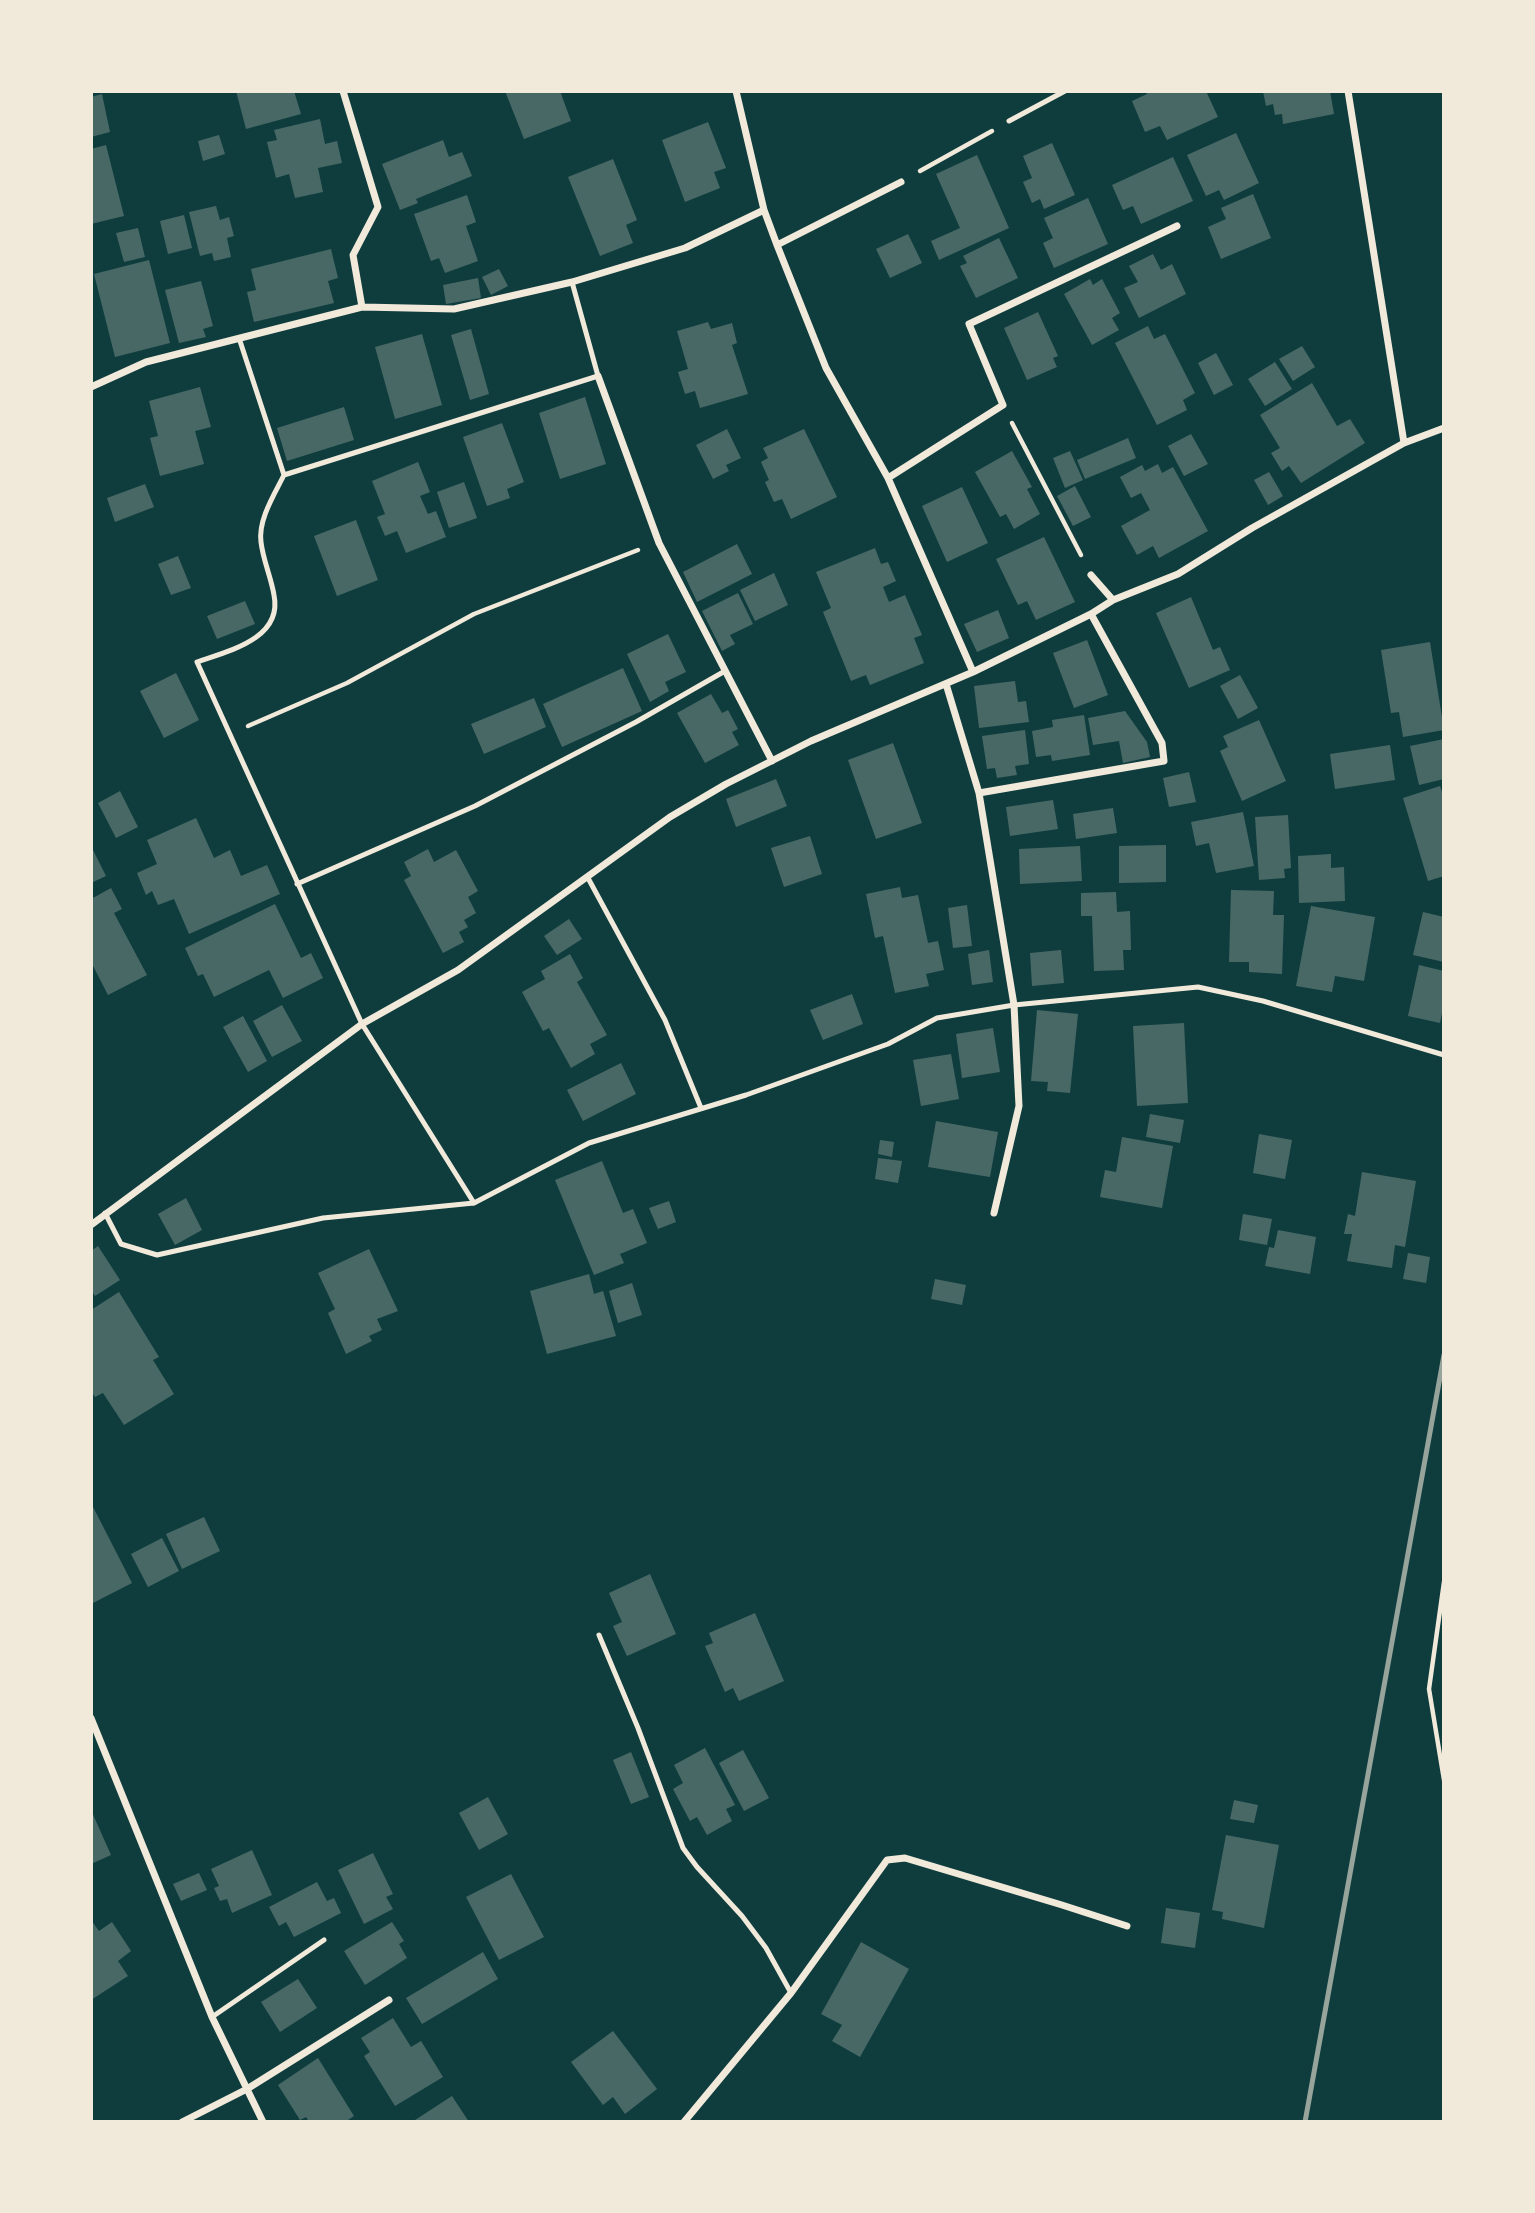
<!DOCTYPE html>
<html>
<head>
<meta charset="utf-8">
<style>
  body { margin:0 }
  #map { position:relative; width:1535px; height:2213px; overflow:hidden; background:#0f3d3e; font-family:"Exo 2",sans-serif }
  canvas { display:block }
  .frame { position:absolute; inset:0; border:93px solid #f1e9da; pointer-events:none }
</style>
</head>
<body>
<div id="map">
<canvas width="1535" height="2213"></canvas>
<div class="frame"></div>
</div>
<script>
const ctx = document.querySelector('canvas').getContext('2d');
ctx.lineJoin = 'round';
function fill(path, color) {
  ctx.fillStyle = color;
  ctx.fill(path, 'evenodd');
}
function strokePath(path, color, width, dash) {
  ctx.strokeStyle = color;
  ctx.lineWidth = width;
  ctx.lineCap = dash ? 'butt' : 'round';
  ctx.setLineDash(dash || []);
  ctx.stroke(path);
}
fill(new Path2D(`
  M236 91H294L301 114 246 129Z
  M505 91H560L571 121 524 139Z
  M1146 91H1206L1218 117 1167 140 1160 126 1145 132 1132 101 1147 94Z
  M1263 91H1330L1334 114 1283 124 1282 114 1275 115 1273 104 1266 106Z
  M102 94 110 132 91 137V97Z
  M320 119 325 144 337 141 342 163 318 168 323 192 295 198 289 174 276 178 267 142 277 140 274 130Z
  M708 122 726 168 714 172 720 188 685 202 662 140Z
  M1236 133 1259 183 1224 200 1219 190 1206 196 1187 155Z
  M219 135 225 154 203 161 198 141Z
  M443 140 449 157 462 152 472 176 416 199 418 203 400 210 382 164Z
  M1052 143 1075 195 1044 209 1040 199 1032 203 1023 182 1032 178 1023 156Z
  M106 145 124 216 91 224V149Z
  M977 155 1009 228 939 260 931 241 960 228 936 174Z
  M1173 157 1193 201 1141 224 1133 206 1123 210 1112 185Z
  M613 159 637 220 626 225 633 243 600 256 568 177Z
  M1253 194 1271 238 1221 259 1208 227 1226 219 1221 208Z
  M467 195 476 222 466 226 478 261 445 273 439 258 431 261 414 214Z
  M1088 198 1108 244 1054 268 1043 243 1053 238 1044 218Z
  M216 206 220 220 229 217 234 236 227 238 231 257 214 261 212 253 200 256 189 212Z
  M184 215 192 248 168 254 160 221Z
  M138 228 145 257 124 262 116 233Z
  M908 234 922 263 890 278 876 249Z
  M999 238 1018 278 976 298 960 266 967 263 963 256Z
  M331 249 338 278 328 281 334 303 254 322 247 292 256 290 251 269Z
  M1153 254 1161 270 1172 264 1186 294 1139 318 1124 288 1138 282 1129 266Z
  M149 260 170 343 115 357 94 274Z
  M499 269 508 286 491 295 482 277Z
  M478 278 481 298 446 304 443 285Z
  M1090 279 1093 285 1102 279 1120 313 1112 318 1119 330 1092 345 1064 294Z
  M201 281 213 326 203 329 206 337 179 343 165 290Z
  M1038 312 1058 356 1053 358 1057 367 1027 380 1004 328Z
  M708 322 711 329 732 323 737 343 732 345 748 394 700 408 695 391 685 394 678 372 688 369 677 331Z
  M1148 326 1154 339 1165 334 1195 393 1183 400 1187 410 1157 425 1115 343Z
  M471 329 489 394 470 400 451 335Z
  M422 334 442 405 395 419 375 347Z
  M1302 346 1315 367 1293 381 1279 359Z
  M1216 353 1233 385 1214 395 1198 363Z
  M1275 362 1292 389 1265 406 1248 379Z
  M1312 383 1337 426 1350 419 1365 443 1301 483 1289 466 1282 471 1271 453 1280 448 1260 415Z
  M200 387 211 427 195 431 204 464 160 476 150 438 158 436 149 401Z
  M585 397 606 464 560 479 539 413Z
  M344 407 354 440 287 461 277 428Z
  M502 423 524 482 507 489 510 498 487 506 463 437Z
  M727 429 741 458 726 465 729 471 713 479 696 445Z
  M804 429 837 497 791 519 782 499 774 502 765 482 769 480 761 462 768 458 763 448Z
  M1191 434 1208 464 1184 476 1168 446Z
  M1128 438 1136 458 1085 479 1077 460Z
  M1012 451 1032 487 1027 489 1040 514 1014 529 1006 514 1000 517 975 472Z
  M1070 451 1083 480 1065 488 1053 458Z
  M418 462 430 492 420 496 428 514 436 511 446 537 406 553 397 531 385 536 377 517 385 514 372 481Z
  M1158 464 1162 473 1173 467 1208 531 1159 558 1153 546 1137 555 1121 526 1150 510 1141 493 1131 498 1120 477 1142 465 1145 471Z
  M1269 472 1283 496 1268 505 1254 480Z
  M464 482 477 518 449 528 437 492Z
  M145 484 154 507 115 522 107 498Z
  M1075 486 1091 517 1073 526 1057 496Z
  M962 487 988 543 947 562 922 506Z
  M356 520 378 580 337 596 314 536Z
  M1044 537 1075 602 1036 620 1027 601 1018 605 996 559Z
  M737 544 752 574 697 602 683 572Z
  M875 548 881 564 888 562 896 581 883 587 889 602 905 595 922 635 914 638 924 663 870 685 866 675 851 681 823 612 831 608 816 572Z
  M178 556 191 588 171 595 158 564Z
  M774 573 788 605 755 621 740 590Z
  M738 593 753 624 730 635 735 644 722 651 702 611Z
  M1191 597 1213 650 1220 647 1230 670 1189 688 1156 613Z
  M245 601 255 624 217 639 207 616Z
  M998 610 1009 638 977 652 964 624Z
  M668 634 686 672 665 682 669 691 650 702 627 654Z
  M1087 640 1108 695 1074 708 1053 653Z
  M1430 642 1444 730 1403 737 1399 712 1391 713 1381 650Z
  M623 668 642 711 562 747 543 704Z
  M176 673 199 720 164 738 140 691Z
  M1240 675 1258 708 1238 719 1220 686Z
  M1015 681 1018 702 1026 701 1029 722 979 728 974 686Z
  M711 694 722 713 728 710 738 729 732 732 739 745 705 763 677 713Z
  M534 698 546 727 484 754 471 724Z
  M1125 711 1147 742 1150 757 1123 763 1119 741 1093 745 1088 718Z
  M1084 715 1090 755 1052 761 1051 755 1036 757 1032 731 1053 727 1052 720Z
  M1259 720 1286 781 1242 801 1220 751 1228 747 1223 736Z
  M1025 730 1029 764 1015 766 1017 775 997 778 995 768 987 769 982 736Z
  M1444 739V779L1419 785 1410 746Z
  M893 743 922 823 876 839 848 760Z
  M1390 745 1395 780 1335 789 1330 754Z
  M1189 772 1196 802 1169 807 1163 778Z
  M776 779 787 806 736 827 726 799Z
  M1440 786 1444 798V876L1428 881 1403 798Z
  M120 791 138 827 116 838 98 803Z
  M1053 800 1058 829 1010 836 1006 807Z
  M1113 808 1117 833 1076 839 1073 814Z
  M1243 812 1254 866 1216 873 1209 843 1196 846 1191 822Z
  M1288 815 1291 868 1284 869 1285 878 1259 880 1255 817Z
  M196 818 214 858 230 850 241 876 267 865 280 894 189 934 174 899 158 905 152 891 146 895 137 873 157 864 147 840Z
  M810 836 822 874 784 887 771 848Z
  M1166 845V882L1119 883V846Z
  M91 846 106 876 91 883Z
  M1080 846 1082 881 1020 884 1019 849Z
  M428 849 434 862 456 850 478 891 468 897 476 913 464 920 468 927 459 932 464 942 443 953 404 880 411 876 404 862Z
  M1331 854V868L1344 867 1345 901 1299 903 1298 856Z
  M900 887 902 898 918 895 928 943 938 941 944 970 926 974 929 986 895 993 883 936 875 938 866 894Z
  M111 888 122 909 114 913 147 975 108 995 91 962V899Z
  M1231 890 1274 891 1273 915H1284L1282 974 1249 972V962H1229Z
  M1116 892 1117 912 1130 911 1131 950H1123L1124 970 1094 971 1092 916H1081V893Z
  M275 904 301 958 311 953 323 978 283 998 269 970 214 997 203 974 198 976 185 948Z
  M967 905 972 946 953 948 948 908Z
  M1311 906 1375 917 1364 981 1335 976 1332 992 1296 986Z
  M1423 912 1444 917V962L1413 955Z
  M569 919 582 939 557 955 544 936Z
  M989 950 993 982 972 985 968 954Z
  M1061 950 1064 983 1032 986 1030 953Z
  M570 954 583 978 577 982 607 1035 590 1044 595 1054 571 1068 549 1028 543 1031 522 992 545 979 541 971Z
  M1419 965 1444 971V1003L1440 1023 1408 1016Z
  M852 994 863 1024 823 1040 810 1010Z
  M282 1005 302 1041 272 1057 253 1021Z
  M1037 1010 1078 1014 1070 1093 1047 1091 1048 1082 1031 1081Z
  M243 1016 267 1061 248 1072 223 1027Z
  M1184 1023 1188 1103 1137 1106 1133 1026Z
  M993 1028 1000 1072 962 1078 956 1034Z
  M951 1054 959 1099 921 1106 913 1060Z
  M621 1063 636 1094 583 1121 567 1090Z
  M1150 1114 1184 1120 1180 1143 1146 1137Z
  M936 1121 998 1132 990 1177 928 1167Z
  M1259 1134 1292 1140 1285 1179 1253 1173Z
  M1122 1137 1173 1146 1162 1208 1100 1197 1105 1170 1116 1172Z
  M880 1140 894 1142 892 1157 878 1154Z
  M878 1158 902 1161 898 1183 875 1179Z
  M602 1161 623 1213 633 1209 647 1243 620 1254 624 1263 594 1275 555 1180Z
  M1362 1172 1416 1181 1405 1247 1395 1245 1392 1268 1347 1261 1352 1234H1344L1348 1214 1355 1216Z
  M186 1198 202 1230 175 1245 158 1214Z
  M669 1201 676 1222 658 1229 649 1208Z
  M1243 1214 1272 1219 1267 1245 1239 1240Z
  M1278 1230 1316 1237 1310 1274 1265 1266 1269 1247 1274 1248Z
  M98 1246 120 1280 95 1296 91 1290V1251Z
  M369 1249 398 1311 377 1319 382 1330 369 1336 372 1341 346 1354 328 1313 335 1309 318 1273Z
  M1408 1253 1430 1257 1426 1283 1403 1279Z
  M589 1274 594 1294 603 1291 616 1336 547 1354 530 1291Z
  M935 1279 966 1285 962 1305 931 1299Z
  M632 1283 642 1315 618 1323 609 1291Z
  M119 1292 159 1357 153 1360 174 1394 124 1425 103 1393 95 1397 91 1391V1310Z
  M91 1503 132 1583 91 1604Z
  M204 1517 220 1551 182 1569 166 1534Z
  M162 1538 179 1571 148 1587 131 1554Z
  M650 1574 676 1634 627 1656 613 1626 622 1622 609 1593Z
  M755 1613 784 1681 739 1701 733 1688 725 1692 705 1646 713 1643 709 1633Z
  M705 1748 735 1805 726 1809 732 1821 707 1835 697 1817 690 1821 673 1789 683 1783 674 1765Z
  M743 1750 769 1798 744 1811 719 1763Z
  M631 1752 649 1797 631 1804 613 1760Z
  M488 1797 508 1834 479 1850 459 1813Z
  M1234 1800 1258 1805 1254 1823 1230 1819Z
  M91 1810 111 1855 91 1864Z
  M1226 1835 1279 1845 1264 1928 1222 1919 1223 1912 1212 1910Z
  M252 1850 272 1895 232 1913 227 1899 220 1901 214 1888 219 1886 211 1869Z
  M373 1853 393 1894 386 1897 393 1909 364 1924 338 1870Z
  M199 1873 207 1890 181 1901 173 1884Z
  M511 1874 544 1937 499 1960 466 1897Z
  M317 1882 327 1901 334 1898 341 1913 294 1937 286 1922 279 1926 269 1907Z
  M1166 1908 1200 1913 1195 1948 1161 1943Z
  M91 1920 99 1931 112 1922 131 1951 118 1961 128 1976 91 2000Z
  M392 1922 404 1941 399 1944 407 1958 365 1985 344 1951Z
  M861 1942 909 1969 860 2057 832 2041 842 2025 821 2014Z
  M483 1952 498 1979 422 2024 406 1998Z
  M298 1979 317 2008 280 2032 261 2002Z
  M393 2018 411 2047 421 2041 443 2077 395 2106 364 2056 370 2052 361 2038Z
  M613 2031 657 2089 625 2114 613 2097 603 2105 571 2062Z
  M318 2058 354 2116 345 2122H309L306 2117 300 2120 278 2085Z
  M452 2096 469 2122H412Z`), '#486865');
strokePath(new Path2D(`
  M920 171 992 131
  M1012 423 1081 555
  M248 726 347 683 474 614 638 550
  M1444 1582 1429 1689 1444 1780`), '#f1e9da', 4.5);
strokePath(new Path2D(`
  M1009 121 1065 91
  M239 338 284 475
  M588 878 665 1020 701 1108
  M297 884 475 806 636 722 725 671
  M474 1203 362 1024 197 662C228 651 283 639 274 595 271 577 263 560 261 542 258 520 274 495 284 475L598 376 572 282
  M105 1213 121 1244 157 1255 323 1218 474 1203 589 1143 746 1095 888 1044 937 1018 1014 1005 1198 987 1263 1001 1444 1055
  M599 1635 638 1728 683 1848 697 1867 742 1916 766 1948 791 1993
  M212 2017 324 1940`), '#f1e9da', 5);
strokePath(new Path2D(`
  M343 91 378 207 353 255 362 307
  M736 91 764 210 777 245
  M1348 91 1404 443
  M901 182 777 245 826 368 888 478 973 672
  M598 376 659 543 772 761
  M91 387 146 362 362 307 454 309 572 282 685 248 764 210
  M888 478 1003 405 969 324 1177 226
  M1091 575 1113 600
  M946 684 979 793 1014 1005 1019 1106 994 1213
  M979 793 1164 761 1162 743 1091 614
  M91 1225 362 1024 458 970 670 817 726 784 811 741 973 672 1091 614 1113 600 1178 574 1252 528 1404 443 1444 428
  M91 1718 212 2017 263 2122
  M182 2122 247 2089 389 2000
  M684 2122 791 1993 887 1860 905 1858 1062 1905 1127 1926`), '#f1e9da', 7);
strokePath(new Path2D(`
  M1305 2122 1444 1355`), '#97a49c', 5);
</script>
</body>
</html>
